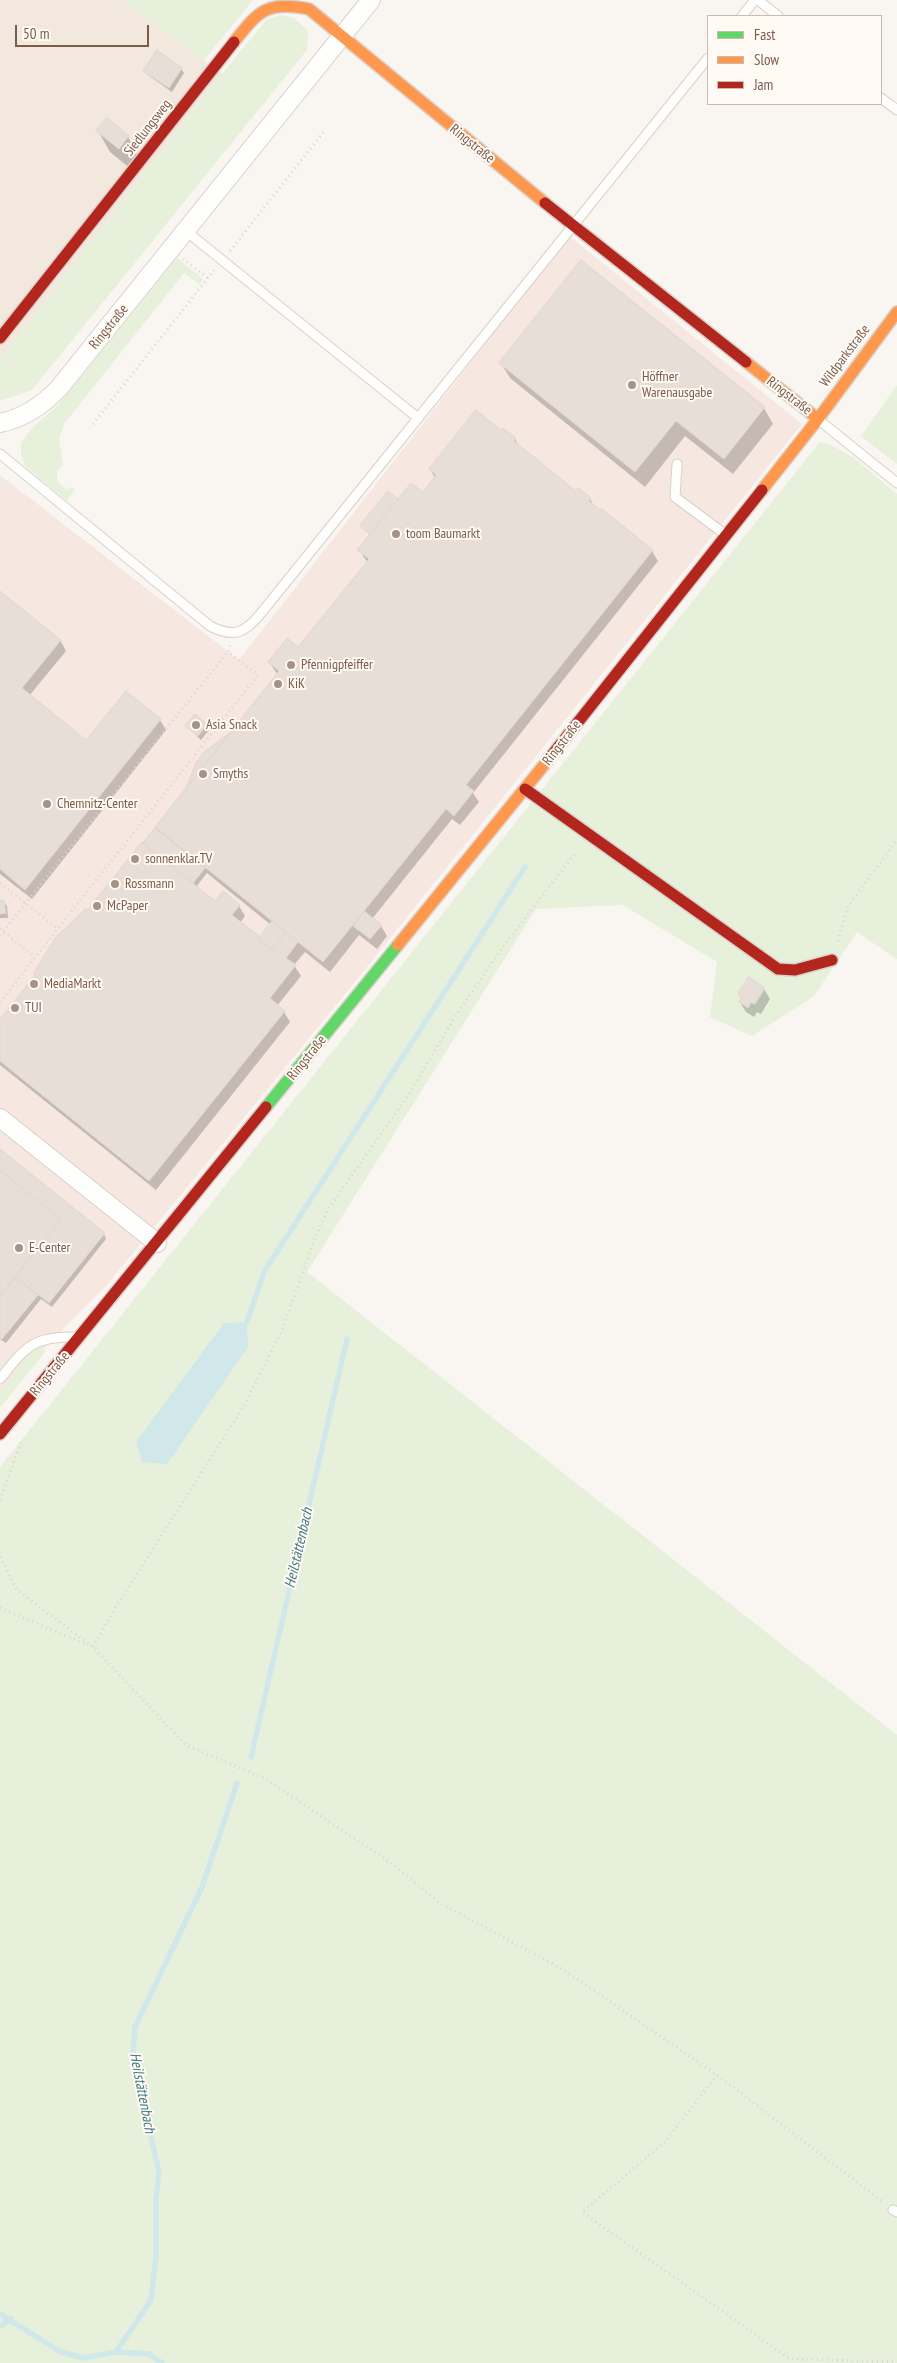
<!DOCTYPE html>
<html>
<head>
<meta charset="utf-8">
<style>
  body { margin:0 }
  #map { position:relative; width:897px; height:2363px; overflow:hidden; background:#f9f5f0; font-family:"PT Sans Narrow",sans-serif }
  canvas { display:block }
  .legend { position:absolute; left:707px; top:15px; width:175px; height:90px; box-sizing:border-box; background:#fffaf3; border:1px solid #cabbb1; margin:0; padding:6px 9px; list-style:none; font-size:15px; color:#7a5c4d }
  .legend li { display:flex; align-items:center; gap:10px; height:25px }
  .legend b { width:25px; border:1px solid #cabbb1 }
  .scale { position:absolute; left:15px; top:25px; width:134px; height:22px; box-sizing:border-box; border:2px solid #7a5c4d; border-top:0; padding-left:6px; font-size:15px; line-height:18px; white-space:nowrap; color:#7a5c4d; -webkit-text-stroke:4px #fffaf3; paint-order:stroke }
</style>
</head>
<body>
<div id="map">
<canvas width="897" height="2363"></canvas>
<ul class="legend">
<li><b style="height:6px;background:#63d668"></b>Fast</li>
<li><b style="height:6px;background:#ff974d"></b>Slow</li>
<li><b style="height:6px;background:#b3261e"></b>Jam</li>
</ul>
<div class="scale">50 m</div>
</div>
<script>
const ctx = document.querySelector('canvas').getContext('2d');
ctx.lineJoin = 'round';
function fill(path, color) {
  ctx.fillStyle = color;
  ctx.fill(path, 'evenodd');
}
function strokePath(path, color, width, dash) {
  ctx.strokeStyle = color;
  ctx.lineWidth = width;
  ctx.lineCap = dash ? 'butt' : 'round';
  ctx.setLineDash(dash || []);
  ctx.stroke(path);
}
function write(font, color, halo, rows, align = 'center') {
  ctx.font = font + ' "PT Sans Narrow",sans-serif';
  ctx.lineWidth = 4;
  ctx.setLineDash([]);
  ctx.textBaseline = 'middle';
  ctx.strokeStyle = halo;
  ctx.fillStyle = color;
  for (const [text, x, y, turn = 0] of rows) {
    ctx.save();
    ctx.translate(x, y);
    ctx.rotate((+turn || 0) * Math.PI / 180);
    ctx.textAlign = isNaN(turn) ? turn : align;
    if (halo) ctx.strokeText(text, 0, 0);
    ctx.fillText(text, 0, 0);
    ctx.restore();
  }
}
fill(new Path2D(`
  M0 0H122L222 74 0 359Z`), '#f2e8de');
fill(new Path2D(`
  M569 236 802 424 342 998 106 1286 0 1393V475L239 660Z`), '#f6e8e1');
fill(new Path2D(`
  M122 0H253L203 61Z
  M281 15 294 18 308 31 307 50 32 390 0 401V359L222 74 267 19Z
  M177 258 203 279 199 284 184 273 64 424 59 440 63 464 57 472V481L67 490 72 487 75 489 67 501 24 465 21 453V443L34 426 59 404Z
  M897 385V464L861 436Z
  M820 442C849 448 874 476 897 494V959L857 932 814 996 752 1036 710 1017 717 962 623 905 536 909 307 1272 897 1735V2363H0V1467Z
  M40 1346 46 1351 0 1408V1392L34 1349Z`), '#e7f0db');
fill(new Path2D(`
  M247 1322 248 1347 167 1464 142 1462 136 1442 224 1323Z`), '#d0e8ea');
fill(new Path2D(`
  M181 69 184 73 172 92 148 75 145 71Z
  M107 120 128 137 140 158 131 169 110 152 98 131Z
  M581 262 764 408 773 424 733 474 685 436 645 487 510 378 501 363Z
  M501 432 515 439 519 447 576 493 590 499 595 508 601 512 602 510 652 551 658 561 473 793 479 802 460 825 452 819 372 919 381 926 387 936 377 949 359 935 330 972 305 952 294 965 301 976 277 1006 284 1012 290 1022 156 1190 0 1065V1021L278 675 269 662 299 649 368 563 359 550 371 536 362 526 389 493 399 501 423 494 435 478 430 469ZM207 873 271 925 260 938 240 923 245 916 239 906 223 893 216 903 196 887Z
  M0 592 60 640 66 651 29 696 86 742 126 692 160 720 166 730 32 899 0 874Z
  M195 716 209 730 201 740 187 726Z
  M0 902H4L7 906 8 918H0Z
  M764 989 770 999 761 1014 757 1012 754 1017 746 1012 740 1002 742 999 739 994Z
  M0 1151 104 1234 106 1239 52 1307 41 1299 6 1343 0 1339Z`), '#0003');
strokePath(new Path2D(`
  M247 1322 264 1272 525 867
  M251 1757 347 1339
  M0 2314 61 2352 84 2358 116 2352 149 2354 162 2363
  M0 2326 11 2319
  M116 2352 151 2300 156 2256V2197L159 2173 133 2053 135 2027 202 1887 237 1783`), '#d0e8ea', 5.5);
const building = new Path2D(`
  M157 50 182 68 169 88 143 71Z
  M107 118 129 136 119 149 96 131Z
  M581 260 765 407 724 459 676 421 635 472 499 363Z
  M476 410 501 430 503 428 516 438 514 441 576 491 578 488 591 498 589 501 600 510 602 509 653 550 466 785 474 791 454 816 446 809 323 962 155 827 279 671 268 662 287 638 298 647 369 559 357 550 411 483 423 492 436 475 429 469Z
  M388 491 398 499 370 534 360 526Z
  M0 591 61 640 22 688 86 740 126 691 161 719 25 890 0 869Z
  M195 714 207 724 198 736 185 726Z
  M231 732 186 788 196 763 204 752Z
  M155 828 205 868 193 883 143 843Z
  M142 842 215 901 223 891 240 905 232 915 260 937 258 939 272 950 286 932 298 942 286 958 296 965 270 998 285 1011 149 1181 0 1061V1019L35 975 33 974 55 938 85 909 87 910Z
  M4 900 6 913 0 914V901Z
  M364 911 382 925 370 939 353 926Z
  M272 921 286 932 272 950 258 939Z
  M749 977 765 988 755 1004 751 1003 748 1008 739 1002 742 997 738 994Z
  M0 1149 105 1233 49 1303 15 1277 61 1220 0 1170Z
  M0 1170 61 1220 0 1296Z
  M15 1277 38 1295 2 1339 0 1338V1296Z`);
fill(building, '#e6ded7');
strokePath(building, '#e2d8d2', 1);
const lane = new Path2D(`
  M758 0 778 16
  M742 16 755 0
  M881 98 897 110
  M186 231 418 418
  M819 420 897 483
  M0 454 210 626C235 639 246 632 262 612L708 58
  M677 464 675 497 726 535
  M0 1379C25 1348 32 1336 75 1337
  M893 2210 897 2212`);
const street = new Path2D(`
  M0 423C24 418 42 406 59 388L371 0
  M0 1118 157 1243`);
const fast = new Path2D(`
  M266 1107 398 945`);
const slow = new Path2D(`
  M234 42C258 12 266 0 309 9L545 203
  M746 362 818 419
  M762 490 818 419 897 312
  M398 945 548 760`);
const jam = new Path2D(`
  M545 203 746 362
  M0 338 234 42
  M548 760 762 490
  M525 789 778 969 795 970 832 960
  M0 1434 266 1107`);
strokePath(lane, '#d7d1cb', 11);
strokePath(street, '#d7d1cb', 20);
strokePath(fast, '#d9d2cb', 14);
strokePath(slow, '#d9d2cb', 14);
strokePath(jam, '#d9d2cb', 14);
strokePath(new Path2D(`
  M230 251 325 130
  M183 259 208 278
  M93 424 215 269
  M0 883 57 928
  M0 929 35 957
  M0 935 228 652
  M838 941 848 906 897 840
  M0 1002 258 675 228 652 231 643
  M0 1500 21 1442
  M0 1557 17 1590 93 1647 186 1745 264 1778 391 1863 440 1903 564 1970 717 2075 883 2202
  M0 1608 88 1645
  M93 1647 114 1610 244 1406 283 1328 316 1235 328 1209 409 1094 453 1020 502 948 577 851
  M717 2075 664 2143 582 2212 790 2359 897 2362`), '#dcd5d0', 3, [1, 4]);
strokePath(lane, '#fefefd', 9);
strokePath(street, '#fefefd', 18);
strokePath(fast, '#63d668', 11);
strokePath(slow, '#ff974d', 11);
strokePath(jam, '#b3261e', 11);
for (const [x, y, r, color] of [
  [632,385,5,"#a69286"],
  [396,534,5,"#a69286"],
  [291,665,5,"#a69286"],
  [278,684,5,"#a69286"],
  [196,725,5,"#a69286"],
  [203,774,5,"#a69286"],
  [47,804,5,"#a69286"],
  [135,859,5,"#a69286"],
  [115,884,5,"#a69286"],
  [97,906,5,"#a69286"],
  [34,984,5,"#a69286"],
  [15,1008,5,"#a69286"],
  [19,1248,5,"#a69286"]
]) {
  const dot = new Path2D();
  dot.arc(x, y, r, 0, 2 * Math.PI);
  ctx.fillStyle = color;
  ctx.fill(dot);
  strokePath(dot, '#fffaf3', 2);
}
write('14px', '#7a5c4d', '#fffaf3', [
  ["Siedlungsweg",148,128,-52],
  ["Ringstraße",472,144,39],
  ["Ringstraße",109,327,-51],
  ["Wildparkstraße",845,356,-53],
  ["Ringstraße",789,396,38],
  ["Ringstraße",562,743,-52],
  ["Ringstraße",307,1058,-51],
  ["Ringstraße",50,1374,-50]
]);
write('14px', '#7a5c4d', '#fffaf3', [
  ["Höffner",642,377],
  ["Warenausgabe",642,393],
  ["toom Baumarkt",406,534],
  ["Pfennigpfeiffer",301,665],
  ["KiK",288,684],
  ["Asia Snack",206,725],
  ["Smyths",213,774],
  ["Chemnitz-Center",57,804],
  ["sonnenklar.TV",145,859],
  ["Rossmann",125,884],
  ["McPaper",107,906],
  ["MediaMarkt",44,984],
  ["TUI",25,1008],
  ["E-Center",29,1248]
], 'left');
write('italic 15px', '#437c86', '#fffaf3', [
  ["Heilstättenbach",299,1548,-77],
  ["Heilstättenbach",142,2093,79]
]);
</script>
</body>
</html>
